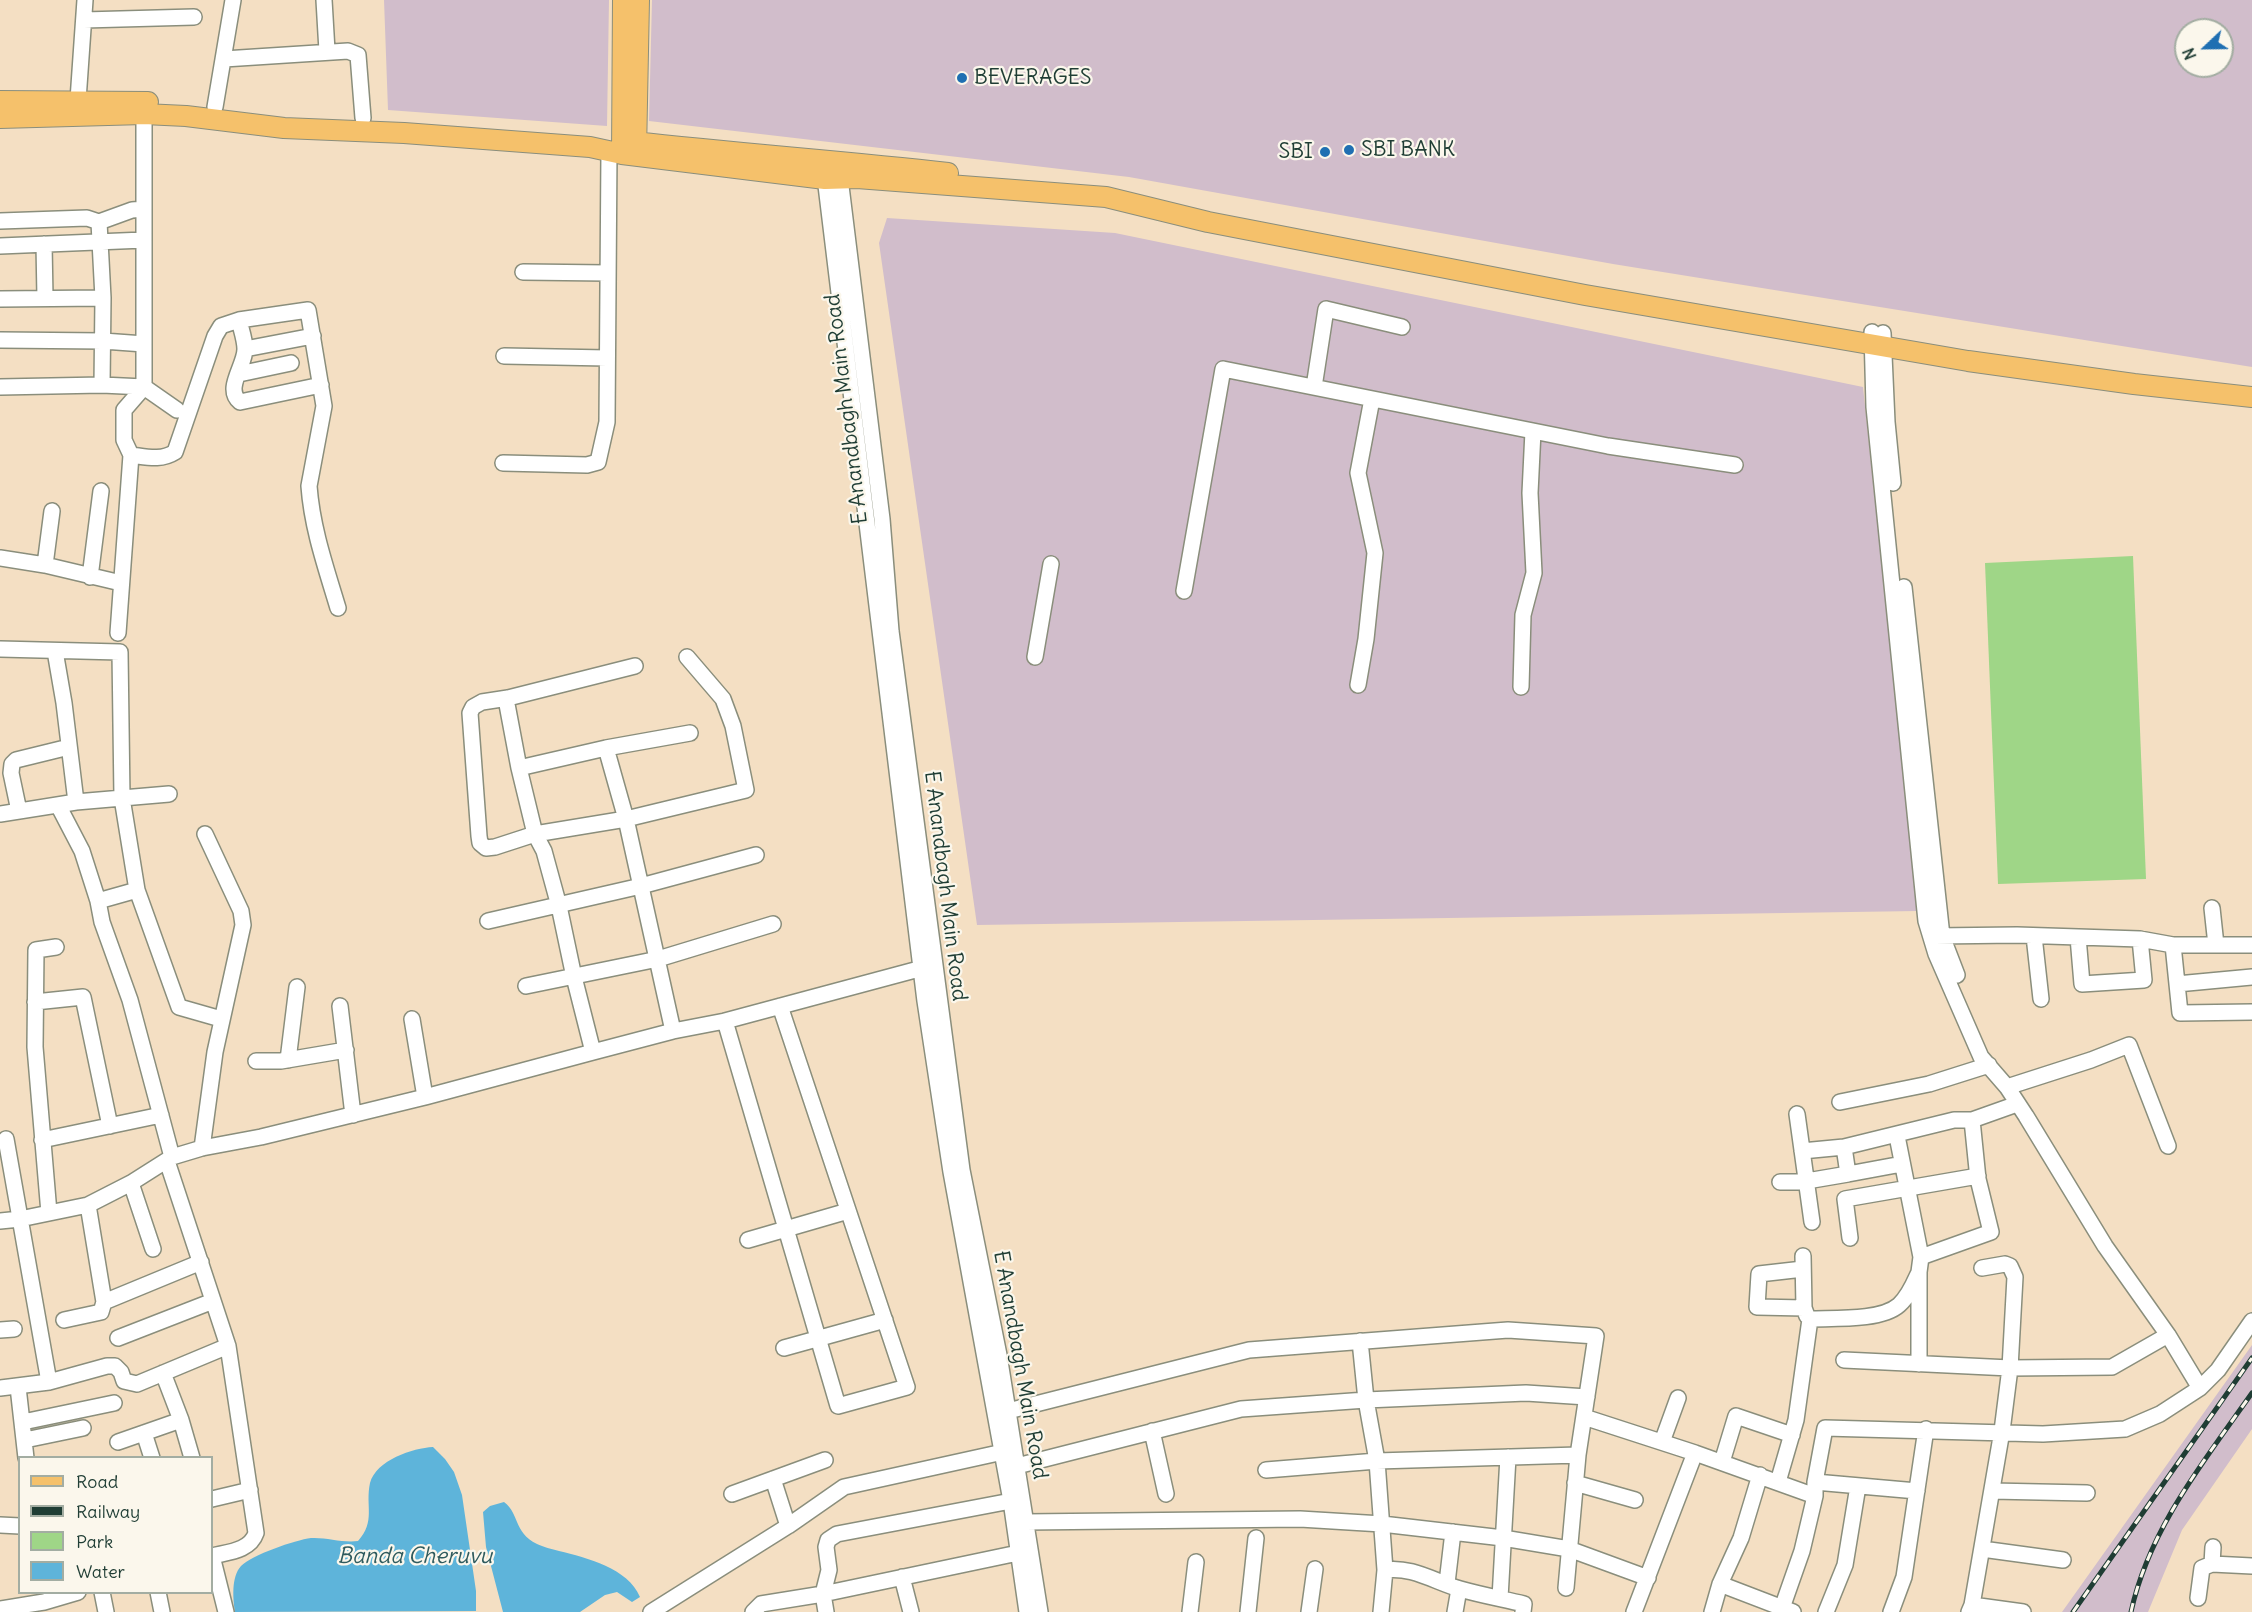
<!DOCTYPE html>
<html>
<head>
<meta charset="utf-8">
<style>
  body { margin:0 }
  #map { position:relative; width:2252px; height:1612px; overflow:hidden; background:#f4dfc3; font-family:Delius,sans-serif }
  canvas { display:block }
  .legend { position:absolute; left:18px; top:1456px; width:195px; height:138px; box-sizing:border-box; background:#fbf7ec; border:2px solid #a3ada2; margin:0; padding:8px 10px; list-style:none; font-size:18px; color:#1f3d34 }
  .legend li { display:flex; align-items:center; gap:12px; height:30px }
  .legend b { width:30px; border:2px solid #a3ada2 }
  .north { position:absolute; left:2174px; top:18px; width:60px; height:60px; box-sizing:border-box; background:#fbf7ec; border:2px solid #a3ada2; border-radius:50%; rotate:248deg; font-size:16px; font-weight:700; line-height:24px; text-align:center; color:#1f3d34 }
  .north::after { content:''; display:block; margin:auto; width:21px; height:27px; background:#1f6fb2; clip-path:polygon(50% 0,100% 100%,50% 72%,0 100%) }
</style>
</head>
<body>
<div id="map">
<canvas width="2252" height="1612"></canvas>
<ul class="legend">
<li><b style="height:8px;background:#f5c16b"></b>Road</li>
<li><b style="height:8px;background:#1f3d34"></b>Railway</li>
<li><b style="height:16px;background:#9fd687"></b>Park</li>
<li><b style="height:16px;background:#5eb4da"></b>Water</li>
</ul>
<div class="north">N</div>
</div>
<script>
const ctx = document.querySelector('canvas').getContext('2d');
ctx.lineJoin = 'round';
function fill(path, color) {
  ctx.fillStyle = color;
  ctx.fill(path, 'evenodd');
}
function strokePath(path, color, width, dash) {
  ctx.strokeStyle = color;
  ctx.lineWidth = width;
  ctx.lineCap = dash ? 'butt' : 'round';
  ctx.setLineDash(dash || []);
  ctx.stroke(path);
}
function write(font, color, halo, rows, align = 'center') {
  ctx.font = font + ' Delius,sans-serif';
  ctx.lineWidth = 4.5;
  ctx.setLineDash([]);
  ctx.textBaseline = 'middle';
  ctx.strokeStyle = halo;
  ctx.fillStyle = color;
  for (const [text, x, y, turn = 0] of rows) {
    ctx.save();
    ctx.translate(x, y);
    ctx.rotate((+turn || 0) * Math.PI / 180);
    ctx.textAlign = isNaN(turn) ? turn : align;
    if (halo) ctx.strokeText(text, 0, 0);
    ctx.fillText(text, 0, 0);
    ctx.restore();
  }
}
fill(new Path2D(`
  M384 0H609L607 126 388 110Z
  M652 0H2252V367L1613 264 1129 177 649 121ZM2186 30H2222V66H2186Z
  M887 218 1115 233 1863 387 1918 911 977 925 879 243Z
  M2252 1345V1429L2182 1530 2148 1612H2062Z`), '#d1bdcb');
fill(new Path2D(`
  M2133 556 2146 879 1998 884 1985 563Z`), '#9fd687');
fill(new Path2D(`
  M433 1447 445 1459 454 1472 462 1495 476 1591V1611L235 1612C233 1599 231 1577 241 1566 252 1555 295 1540 311 1538 326 1537 342 1543 358 1541 376 1521 365 1506 370 1483 376 1460 413 1448 433 1447Z
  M504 1502C520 1514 513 1532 537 1544 543 1547 552 1549 559 1551 587 1558 628 1568 640 1597L632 1602 617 1592 605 1595 580 1612H503L486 1547 483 1512 490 1506Z`), '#5eb4da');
const minor = new Path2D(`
  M324 0 327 51
  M84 20 194 17
  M224 59 348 51 358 55 363 118
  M78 100 85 0
  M215 107 233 0
  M824 169 925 1001 951 1172 1011 1501 1027 1612
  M839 170 882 519 891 631 962 1170 999 1355 1040 1612
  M0 221 87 218 99 222 103 298 102 385
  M99 222 132 210 144 209
  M44 244 45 298
  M0 246 144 240
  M523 272 607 273
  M0 299 103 298
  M239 320C241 329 245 340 245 349 245 366 224 389 240 402L321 385
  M1872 332 1874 407 1926 921 1936 954 1981 1057 2007 1087 2026 1116 2105 1246 2168 1335 2200 1388
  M1883 333 1887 422 1893 483
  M0 340 103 341 144 344
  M245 349 313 336
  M504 356 607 358
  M239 374 291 363
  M0 387 102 385 144 387 177 410
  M1314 387 1326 309 1402 327
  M131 455C147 457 161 461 175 452L215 336 221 326 239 320 308 310 324 406 309 486C312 528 326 568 338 608
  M503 463 587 465 598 462 607 422 609 151
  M0 558 45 565 121 583
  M45 565 52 511
  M90 577 101 491
  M1904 587 1942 936 1957 975
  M1184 591 1223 369 1608 446 1735 465
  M118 633 131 455 124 440V410L144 387V114
  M0 649 120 652 122 798 137 890 179 1007 221 1019
  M55 651 64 703 76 802
  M1035 657 1051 564
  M635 666 508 698 482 702 473 707 470 713 479 836 480 843 486 848 495 847 535 834 626 819 746 790 733 726 723 699 687 657
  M1358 685 1366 639 1375 553 1358 473 1372 399
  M1521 687 1523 615 1534 573 1530 493 1533 431
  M506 699 519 768 535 834 544 851 559 906 574 977 593 1052
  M606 748 626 819 673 1031
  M519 768 606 748 690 733
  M58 805 82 851 98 901 102 922 130 1000 172 1157
  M19 811 11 773 12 764 16 760 69 747
  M0 814 76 802 169 794
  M98 901 137 890
  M2212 908 2216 945
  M488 921 641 886 756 855
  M1935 936 2017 935 2140 939 2173 945H2252
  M2034 936 2041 999
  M2078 937 2082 984 2144 980 2140 939
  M2173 945 2180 1013 2252 1012
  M2177 984 2252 977
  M526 986 658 959 773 924
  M35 1002 83 997 110 1126
  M340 1006 353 1115
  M412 1019 425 1097
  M725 1021 838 1406 907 1387 780 1006
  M288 1060 297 987
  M256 1061H281L346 1050
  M2007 1087 2091 1060 2129 1045 2168 1146
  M1840 1102 1929 1084 1989 1065
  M1797 1114 1812 1222
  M1897 1136 1921 1257 1919 1272V1364
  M6 1139 49 1382
  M42 1140 161 1115
  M202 1148 215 1052 243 925 241 911 205 834
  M1802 1151 1844 1147
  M167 1161 228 1346 256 1533C250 1551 228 1552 212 1556L226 1612
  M1848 1174 1902 1164
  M1780 1182H1801L1848 1174 1844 1147 1954 1120H1972L2017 1104
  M131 1183 153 1249
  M49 1213 35 1047 36 950 56 947
  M0 1221 20 1219 88 1205 131 1183 172 1157 202 1148 261 1137 425 1097 593 1052 673 1031 725 1021 930 966
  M1850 1238 1845 1199 1978 1176
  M748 1240 848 1211
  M1803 1256 1804 1308 1807 1316
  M1921 1257 1991 1232 1978 1179 1972 1120
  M1803 1269 1759 1274 1757 1307 1804 1308
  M104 1302 201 1262
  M64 1320 101 1312 104 1302 88 1205
  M0 1330 14 1329
  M118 1338 213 1301
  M1360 1341 1366 1400 1377 1461 1385 1570 1381 1612
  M784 1348 885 1320
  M1844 1360 2010 1368 2112 1367 2168 1335
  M163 1373 181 1420 192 1458
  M18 1387 26 1458
  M0 1388 49 1382 107 1366H115L121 1372 124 1381 137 1384 228 1346
  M1008 1411 1249 1350 1508 1330 1596 1336 1578 1455 1566 1588
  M1584 1417 1695 1453 1815 1496
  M23 1422 114 1403
  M1152 1431 1166 1494
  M144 1433 152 1458
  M25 1440 83 1428
  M118 1442 181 1420
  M1662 1442 1678 1398
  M1722 1462 1736 1416 1792 1435
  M1017 1466 1241 1409 1366 1400 1526 1393 1587 1397
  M1266 1470 1377 1461 1578 1455
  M773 1479 788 1526
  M1778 1482 1796 1420 1810 1319C1834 1318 1881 1321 1899 1305 1909 1296 1914 1283 1919 1272
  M1815 1482 1917 1491
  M1575 1483 1635 1500
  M1992 1491 2087 1493
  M732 1494 825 1460
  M212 1499 250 1490
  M1026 1522 1300 1519 1382 1524 1503 1538 1569 1549 1648 1578
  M0 1525 20 1526
  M1982 1549 2063 1560
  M2212 1564 2213 1547
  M1385 1570C1412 1566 1435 1582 1460 1589 1481 1595 1503 1599 1524 1604L1523 1612
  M902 1577 911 1612
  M1447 1583 1453 1532
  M1720 1584 1793 1612
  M102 1592 106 1612
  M158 1592 162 1612
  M1500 1598 1508 1457
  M2198 1598 2202 1568 2212 1564 2252 1566
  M1972 1605 2023 1612
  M1782 1608 1802 1551 1815 1496V1482L1825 1428 2043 1434 2125 1429 2160 1414 2200 1388 2218 1370 2252 1321
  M0 1609 44 1602 78 1592
  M651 1612 788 1526 844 1487 1012 1450
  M753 1612 761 1604 823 1594 1018 1553
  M826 1612 823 1594 829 1570 826 1547 828 1540 837 1534 1011 1501
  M1190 1612 1196 1562
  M1248 1612 1256 1538
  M1309 1612 1315 1569
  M1455 1612 1459 1589
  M1634 1612 1695 1453
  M1712 1612 1720 1584 1741 1538 1760 1475
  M1826 1612 1845 1565 1858 1486
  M1891 1612 1904 1577 1926 1429
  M1969 1612 1972 1605 2002 1431 2010 1368 2015 1277 2010 1266 2005 1264 1982 1268`);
const major = new Path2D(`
  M0 101 148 102
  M0 118 144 114 186 116 284 128 404 133 590 147 622 154 825 179 857 178 1106 197 1208 222 1585 295 1968 361 2134 384 2252 397
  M634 142C739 154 843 161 948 173
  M636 153 639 0
  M622 154 623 0`);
strokePath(minor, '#8a8e7c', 18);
strokePath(major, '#8a8e7c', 22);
strokePath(minor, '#fff', 15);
strokePath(major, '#f5c16b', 20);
const rail = new Path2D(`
  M2073 1612 2252 1358
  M2131 1612C2149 1529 2204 1461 2252 1393`);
strokePath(rail, '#1f3d34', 5);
strokePath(rail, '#fbf7ec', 3, [9]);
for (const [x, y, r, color] of [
  [962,78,6,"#1f6fb2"],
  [1349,150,6,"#1f6fb2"],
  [1325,152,6,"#1f6fb2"]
]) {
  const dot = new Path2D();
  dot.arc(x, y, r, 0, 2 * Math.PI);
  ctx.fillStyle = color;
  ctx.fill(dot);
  strokePath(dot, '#fbf7ec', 2);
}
write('21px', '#1f3d34', '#fbf7ec', [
  ["BEVERAGES",974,78],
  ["SBI BANK",1361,150],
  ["SBI",1313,152,"right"]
], 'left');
write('21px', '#1f3d34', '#fbf7ec', [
  ["E Anandbagh Main Road",847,409,-97],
  ["E Anandbagh Main Road",945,886,83],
  ["E Anandbagh Main Road",1020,1365,80]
]);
write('italic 22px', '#2f5b5e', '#fbf7ec', [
  ["Banda Cheruvu",415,1557]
]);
</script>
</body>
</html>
